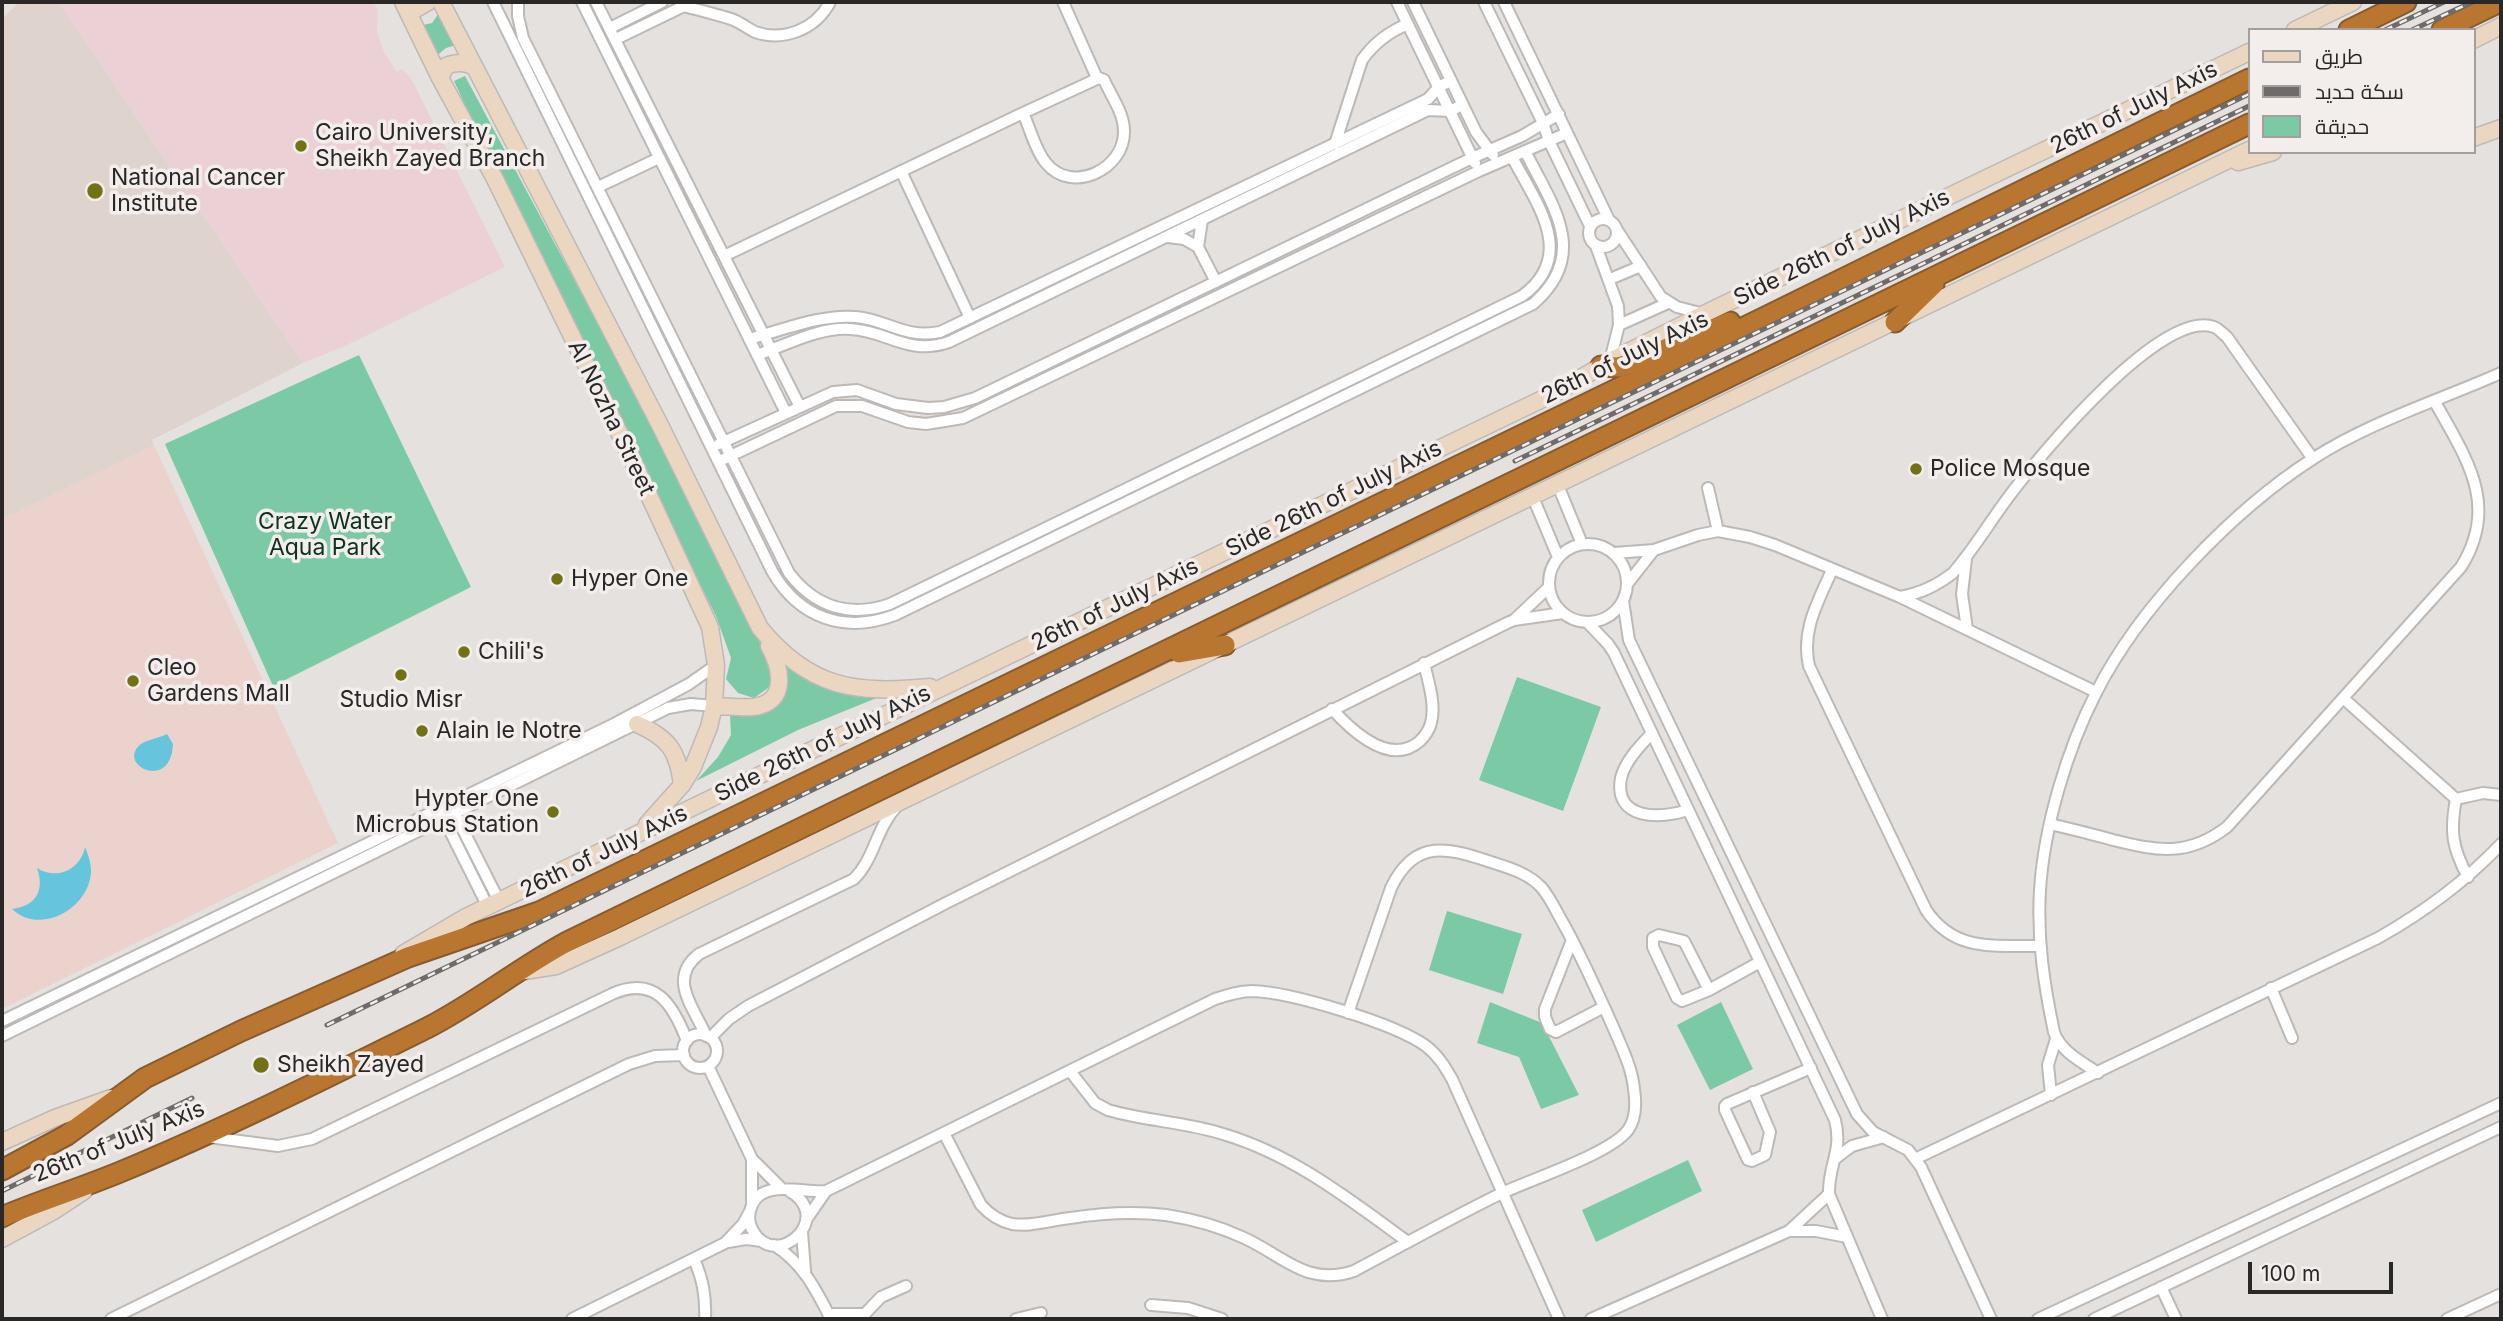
<!DOCTYPE html>
<html>
<head>
<meta charset="utf-8">
<style>
  body { margin:0 }
  #map { position:relative; width:2503px; height:1321px; overflow:hidden; background:#e5e1df; font-family:Inter,Cairo,sans-serif }
  canvas { display:block }
  .frame { position:absolute; inset:0; border:4px solid #292827; pointer-events:none }
  .legend { position:absolute; left:2248px; top:28px; width:228px; height:126px; box-sizing:border-box; background:#f3eeec; border:2px solid #a29f9d; margin:0; padding:9px 12px; list-style:none; font-size:21px; color:#292827 }
  .legend li { display:flex; align-items:center; gap:14px; height:35px }
  .legend b { width:35px; border:2px solid #a29f9d }
  .scale { position:absolute; left:2248px; top:1262px; width:145px; height:32px; box-sizing:border-box; border:4px solid #292827; border-top:0; padding-left:9px; font-size:21px; line-height:24px; white-space:nowrap; color:#292827; -webkit-text-stroke:5px #f3eeec; paint-order:stroke }
</style>
</head>
<body>
<div id="map">
<canvas width="2503" height="1321"></canvas>
<div class="frame"></div>
<ul class="legend">
<li><b style="height:9px;background:#ead6c1"></b>طريق</li>
<li><b style="height:9px;background:#6e6b6a"></b>سكة حديد</li>
<li><b style="height:19px;background:#7bcaa5"></b>حديقة</li>
</ul>
<div class="scale">100 m</div>
</div>
<script>
const ctx = document.querySelector('canvas').getContext('2d');
ctx.lineJoin = 'round';
function fill(path, color) {
  ctx.fillStyle = color;
  ctx.fill(path, 'evenodd');
}
function strokePath(path, color, width, dash) {
  ctx.strokeStyle = color;
  ctx.lineWidth = width;
  ctx.lineCap = dash ? 'butt' : 'round';
  ctx.setLineDash(dash || []);
  ctx.stroke(path);
}
function write(font, color, halo, rows, align = 'center') {
  ctx.font = font + ' Inter,sans-serif';
  ctx.lineWidth = 7;
  ctx.setLineDash([]);
  ctx.textBaseline = 'middle';
  ctx.strokeStyle = halo;
  ctx.fillStyle = color;
  for (const [text, x, y, turn = 0] of rows) {
    ctx.save();
    ctx.translate(x, y);
    ctx.rotate((+turn || 0) * Math.PI / 180);
    ctx.textAlign = isNaN(turn) ? turn : align;
    if (halo) ctx.strokeText(text, 0, 0);
    ctx.fillText(text, 0, 0);
    ctx.restore();
  }
}
fill(new Path2D(`
  M154 445 338 843 2 1009V520Z`), '#ecd2cd');
fill(new Path2D(`
  M19 2H59L303 363 152 440 154 445 2 520V19Z`), '#ded3cd');
fill(new Path2D(`
  M59 2H373L378 10 377 32 384 52 397 72 402 69 411 78 505 267 343 347 303 363Z`), '#ebd1d6');
fill(new Path2D(`
  M439 13 456 45 446 48 434 58 419 26 432 23Z
  M465 76 637 397 767 657 774 676 768 688 754 698 738 693 726 679 731 658 716 616 525 235 454 81Z
  M359 355 471 587 273 686 165 444Z
  M787 665 879 697 798 730 696 781 718 757 731 735 730 716C752 714 766 712 783 699Z
  M1517 677 1601 707 1563 811 1479 780Z
  M1447 911 1522 934 1503 994 1429 970Z
  M1490 1002 1542 1023 1579 1095 1541 1109 1519 1057 1477 1043Z
  M1721 1002 1753 1069 1710 1090 1677 1025Z
  M1688 1160 1702 1191 1596 1242 1582 1210Z`), '#7bcaa5');
fill(new Path2D(`
  M167 734 173 744C171 793 115 764 141 744 145 741 161 737 167 734Z
  M85 847C89 857 93 868 90 879 83 912 38 934 12 909 36 906 45 891 37 868 57 881 81 869 85 847Z`), '#65c5dd');
const street = new Path2D(`
  M493 2 772 571C799 618 844 634 895 615L1533 304C1591 254 1552 205 1525 151
  M518 2V16L523 38 789 573C815 607 850 618 890 604L1522 296C1578 255 1536 203 1512 157
  M582 2 786 413
  M596 2 800 407
  M1063 2 1097 78
  M1397 2 1475 163
  M1413 2 1476 132 1493 155
  M1484 2 1543 123 1549 141 1590 226
  M1504 2 1609 220
  M683 6C699 10 715 14 731 19 740 22 747 28 755 32 784 42 816 29 830 2
  M610 28 662 2
  M616 39 688 4
  M1335 144 1362 60C1374 43 1388 32 1408 24
  M901 171 970 318
  M598 187 659 158
  M1589 233a14 14 0 1 1 28 0a14 14 0 1 1-28 0Z
  M1202 220 1198 247 1216 282
  M1617 230 1661 297 1677 307 1704 314
  M1168 237 1184 239 1198 247
  M1596 246 1618 306 1619 325 1610 361
  M724 256 1023 113C1030 128 1035 150 1046 163 1072 195 1125 169 1124 131 1124 113 1111 96 1104 80L1099 78 1023 113
  M1610 279 1641 266
  M1619 325 1668 303
  M749 339C783 330 820 314 856 317 888 320 905 339 940 332L1428 99 1439 87 1450 81
  M757 355C786 345 819 327 850 329 889 331 907 356 949 342L1428 110 1450 111 1462 105
  M719 444 833 392 857 390 896 404 928 408 944 407 975 398 1472 158 1522 136 1559 114
  M724 459 836 406H862L908 422 926 424 963 418 1479 171 1567 133
  M1557 483 1582 544
  M1708 488 1718 531
  M1532 495 1558 557
  M1549 583a39 39 0 1 1 78 0a39 39 0 1 1-78 0Z
  M1614 553 1654 550 1698 535 1718 531 1750 537 1775 545 1900 597 2096 692
  M1966 559 1962 594 1967 629
  M1832 570C1818 602 1801 630 1809 666L1926 910C1955 953 1995 945 2040 946
  M1628 583 1654 550
  M1900 597C1921 593 1936 586 1953 573 1975 548 1992 518 2013 491 2042 453 2162 308 2214 327 2218 328 2223 334 2227 337L2313 459
  M1623 601 1629 640 1857 1114 1873 1132 1908 1150 1921 1167 1991 1319
  M1514 620 1549 587
  M1587 622 1608 644 1614 653 1835 1120C1843 1151 1828 1165 1829 1194L1882 1319
  M2343 698 2456 799
  M1332 709C1352 731 1390 767 1420 741 1425 736 1429 730 1431 723 1436 704 1428 681 1424 663
  M1652 733C1640 746 1625 761 1621 778 1613 821 1662 819 1688 810
  M2456 799C2450 831 2452 848 2468 877
  M2456 799 2483 793 2501 795
  M453 810 499 901
  M441 813 488 907
  M2050 824C2071 829 2092 834 2113 840 2158 851 2188 857 2227 827L2461 567C2500 505 2466 458 2435 402
  M1572 940 1545 1009V1017L1550 1029 1556 1032 1604 1007
  M2271 988 2292 1038
  M1709 990 1684 941 1659 935 1653 938V947L1677 998 1682 1001 1709 990 1760 962
  M2 1021 616 723 689 684 716 665
  M683 1051a17 17 0 1 1 34 0a17 17 0 1 1-34 0Z
  M2 1036 668 708 691 704 714 706
  M706 1036C694 1007 667 979 699 954L854 879C875 858 876 828 897 806
  M710 1038 729 1019 748 1006 946 903 1507 623 1514 620 1563 613
  M708 1066 752 1159 781 1188
  M1070 1071 1095 1103 1108 1110C1145 1121 1186 1122 1223 1134 1294 1155 1350 1200 1408 1242
  M2098 1073C2082 1062 2060 1051 2054 1032 2044 985 2037 939 2040 890 2044 827 2067 749 2096 693 2139 607 2233 510 2314 458 2370 422 2440 400 2501 373
  M1753 1092 1770 1132 1765 1155 1752 1161 1748 1160 1725 1110V1106L1727 1104 1811 1068
  M2051 1095 2048 1065 2056 1039
  M944 1133 981 1205C990 1215 999 1221 1012 1224 1030 1227 1052 1220 1070 1218 1102 1213 1134 1211 1166 1215 1192 1219 1218 1226 1242 1237 1283 1255 1306 1287 1354 1271 1403 1245 1451 1218 1500 1194 1531 1179 1610 1154 1628 1130 1636 1119 1636 1102 1634 1089 1632 1068 1622 1048 1614 1029 1598 993 1582 957 1563 923 1556 911 1550 897 1541 887 1529 874 1510 868 1494 863 1449 848 1415 837 1391 888L1348 1013
  M209 1137 278 1146 312 1139 612 994C655 975 673 1004 687 1041
  M1836 1158 1852 1146 1884 1137
  M752 1159V1202
  M1915 1159 2378 938C2424 912 2465 882 2501 844
  M788 1190C837 1217 776 1272 753 1231 748 1223 748 1214 752 1205 763 1179 803 1193 826 1191L1215 999C1227 995 1239 991 1252 991 1290 992 1394 1023 1426 1046 1438 1055 1445 1067 1452 1079L1559 1319
  M806 1220 826 1191
  M1789 1231H1816L1847 1237
  M802 1232 805 1271
  M728 1242 746 1239 762 1241
  M774 1245C803 1263 816 1290 831 1319
  M694 1259C703 1280 706 1297 705 1319
  M2161 1287 2176 1319
  M1151 1305 1188 1308 1222 1319
  M828 1314H863
  M111 1319 629 1064 655 1056 684 1055
  M572 1319 725 1243 743 1224 749 1213
  M860 1319 881 1297 906 1286
  M1016 1319 1041 1313
  M1591 1319 1789 1231 1829 1194
  M2038 1319 2501 1103
  M2094 1319 2501 1127
  M2447 1319 2501 1294`);
const secondary = new Path2D(`
  M403 2 440 78 495 179 632 459 710 627 716 665 714 706 709 727 693 767 682 785 647 824
  M441 2 661 427 760 628C810 689 856 694 930 687
  M406 8 414 10 428 2
  M2295 30 2353 2
  M2473 40 2501 26
  M440 78 446 66C456 62 463 62 473 66
  M2473 138 2501 128
  M2238 162 2273 152
  M714 706C726 706 740 708 753 707 789 703 781 668 769 646
  M637 724C669 738 678 751 682 785
  M403 954 466 917 635 835 1555 393 1610 361 1704 314 2249 52
  M518 972 556 966 620 937 2249 150
  M2 1142 55 1118 111 1098
  M2 1239 52 1212 84 1191`);
const highway = new Path2D(`
  M2349 30 2406 2
  M2442 30 2500 2
  M1895 322 1934 284
  M1601 366 1618 367 1629 364 1730 322
  M1179 653 1225 645
  M2 1170 67 1135 145 1078 241 1031 408 957 539 912 1759 320 2249 79
  M2 1217C42 1200 85 1187 125 1170 228 1127 328 1077 427 1028 476 1003 519 968 567 942L2249 124`);
strokePath(street, '#bdb9b7', 14);
strokePath(secondary, '#bdb9b7', 19);
strokePath(highway, '#875b2d', 23);
strokePath(street, '#fff', 10);
strokePath(secondary, '#ead6c1', 16);
strokePath(highway, '#b97630', 19);
const rail = new Path2D(`
  M2385 30 2444 2
  M2412 30 2472 2
  M1515 461 2249 106
  M327 1025 2249 94
  M2 1191 192 1098`);
strokePath(rail, '#6e6b6a', 5);
strokePath(rail, '#f3eeec', 2.5, [8]);
for (const [x, y, r, color] of [
  [301,146,7,"#727115"],
  [95,191,9,"#727115"],
  [1916,469,7,"#727115"],
  [557,579,7,"#727115"],
  [464,652,7,"#727115"],
  [401,675,7,"#727115"],
  [133,681,7,"#727115"],
  [422,731,7,"#727115"],
  [553,812,7,"#727115"],
  [261,1065,9,"#727115"]
]) {
  const dot = new Path2D();
  dot.arc(x, y, r, 0, 2 * Math.PI);
  ctx.fillStyle = color;
  ctx.fill(dot);
  strokePath(dot, '#f3eeec', 2.5);
}
write('23px', '#292827', '#f3eeec', [
  ["26th of July Axis",2134,108,-26],
  ["Side 26th of July Axis",1842,248,-26],
  ["26th of July Axis",1625,358,-26],
  ["Al Nozha Street",611,418,64],
  ["Side 26th of July Axis",1334,499,-26],
  ["26th of July Axis",1115,605,-26],
  ["Side 26th of July Axis",823,744,-26],
  ["26th of July Axis",604,852,-26],
  ["26th of July Axis",119,1142,-22]
]);
write('23px', '#292827', '#f3eeec', [
  ["Cairo University,",315,133],
  ["Sheikh Zayed Branch",315,159],
  ["National Cancer",111,178],
  ["Institute",111,204],
  ["Police Mosque",1930,469],
  ["Hyper One",571,579],
  ["Chili's",478,652],
  ["Cleo",147,668],
  ["Gardens Mall",147,694],
  ["Studio Misr",401,700,"center"],
  ["Alain le Notre",436,731],
  ["Hypter One",539,799,"right"],
  ["Microbus Station",539,825,"right"],
  ["Sheikh Zayed",277,1065]
], 'left');
write('23px', '#0c3121', '#f3eeec', [
  ["Crazy Water",325,522],
  ["Aqua Park",325,548]
]);
</script>
</body>
</html>
